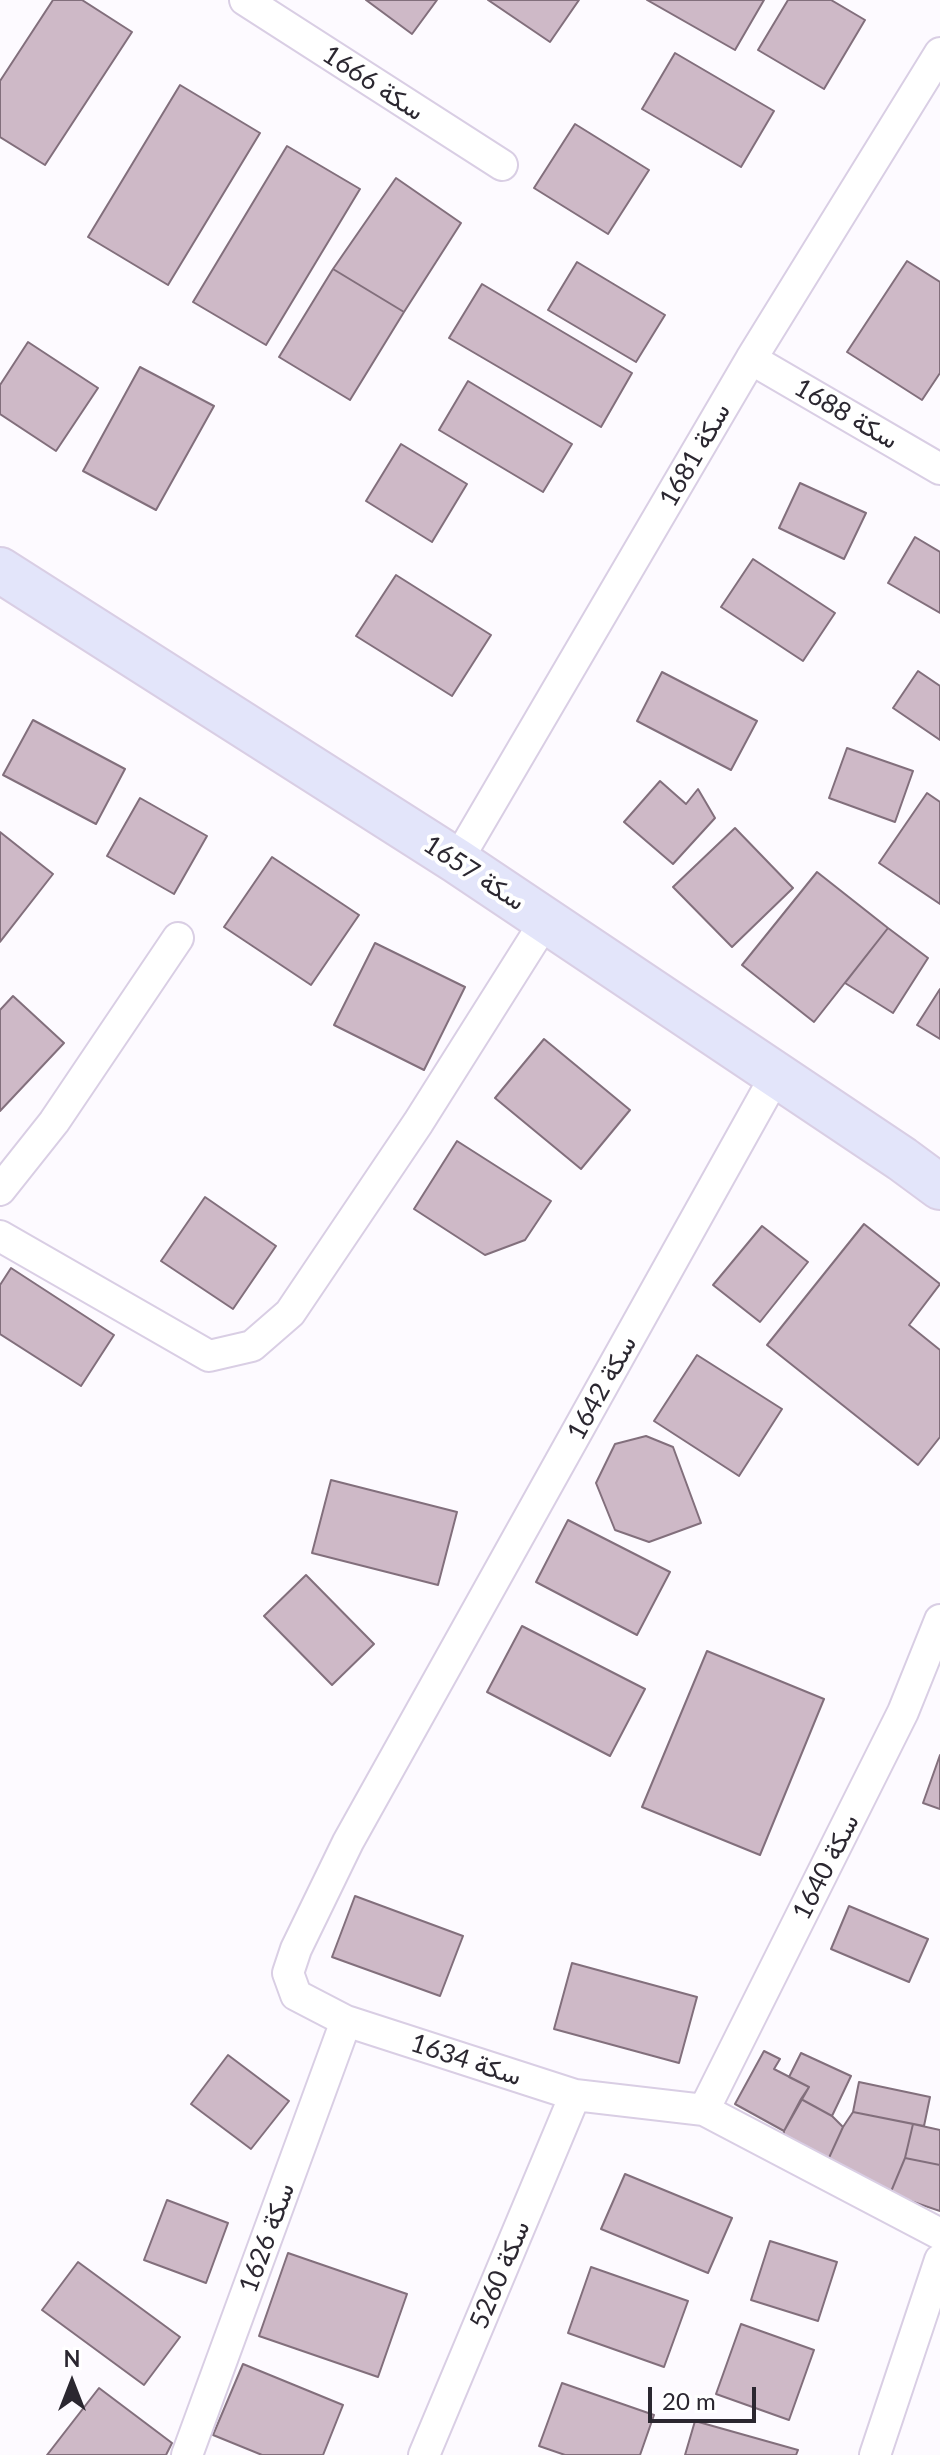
<!DOCTYPE html>
<html>
<head>
<meta charset="utf-8">
<style>
  body { margin:0 }
  #map { position:relative; width:940px; height:2455px; overflow:hidden; background:#fdfaff; font-family:Lato,sans-serif }
  canvas { display:block }
  .north { position:absolute; left:32px; top:2343px; width:80px; height:80px; -webkit-text-stroke:6px #fff; paint-order:stroke; rotate:0deg; font-size:22px; font-weight:700; line-height:32px; text-align:center; color:#2b2730 }
  .north::after { content:''; display:block; margin:auto; width:28px; height:36px; background:#2b2730; clip-path:polygon(50% 0,100% 100%,50% 72%,0 100%) }
  .scale { position:absolute; left:648px; top:2387px; width:108px; height:36px; box-sizing:border-box; border:4px solid #2b2730; border-top:0; padding-left:10px; font-size:24px; line-height:28px; white-space:nowrap; color:#2b2730; -webkit-text-stroke:6px #fff; paint-order:stroke }
</style>
</head>
<body>
<div id="map">
<canvas width="940" height="2455"></canvas>
<div class="north">N</div>
<div class="scale">20 m</div>
</div>
<script>
const ctx = document.querySelector('canvas').getContext('2d');
ctx.lineJoin = 'round';
function fill(path, color) {
  ctx.fillStyle = color;
  ctx.fill(path, 'evenodd');
}
function strokePath(path, color, width, dash) {
  ctx.strokeStyle = color;
  ctx.lineWidth = width;
  ctx.lineCap = dash ? 'butt' : 'round';
  ctx.setLineDash(dash || []);
  ctx.stroke(path);
}
function write(font, color, halo, rows, align = 'center') {
  ctx.font = font + ' Lato,Vazirmatn,sans-serif';
  ctx.lineWidth = 8;
  ctx.setLineDash([]);
  ctx.textBaseline = 'middle';
  ctx.strokeStyle = halo;
  ctx.fillStyle = color;
  for (const [text, x, y, turn = 0] of rows) {
    ctx.save();
    ctx.translate(x, y);
    ctx.rotate((+turn || 0) * Math.PI / 180);
    ctx.textAlign = isNaN(turn) ? turn : align;
    if (halo) ctx.strokeText(text, 0, 0);
    ctx.fillText(text, 0, 0);
    ctx.restore();
  }
}
const building = new Path2D(`
  M53 0H82L132 32 45 165 0 137V81Z
  M366 0H437L412 34Z
  M488 0H579L550 42Z
  M647 0H764L735 50Z
  M788 0H831L865 20 824 89 758 50Z
  M675 53 774 111 741 167 642 109Z
  M180 85 260 133 168 285 88 237Z
  M575 124 649 170 608 234 534 188Z
  M287 146 360 189 266 345 193 302Z
  M396 178 461 223 404 312 333 269Z
  M907 261 940 282V373L922 400 847 352Z
  M577 262 665 315 636 362 548 310Z
  M333 269 404 312 350 400 279 357Z
  M482 284 632 373 601 427 449 338Z
  M28 342 98 388 56 451 0 414V385Z
  M140 367 214 406 156 510 83 471Z
  M468 381 572 444 543 492 439 430Z
  M401 444 467 484 432 542 366 501Z
  M800 483 866 513 844 559 779 528Z
  M915 537 940 552V613L888 583Z
  M753 559 835 613 803 661 721 607Z
  M396 575 491 635 452 696 356 636Z
  M918 671 940 686V740L893 708Z
  M662 672 757 721 731 770 637 721Z
  M33 720 125 769 96 824 3 775Z
  M847 748 913 771 895 822 829 798Z
  M660 781 686 804 698 789 715 818 673 864 624 822Z
  M927 793 940 802V904L879 863Z
  M140 798 207 836 174 894 107 856Z
  M735 828 793 888 732 947 673 887Z
  M0 832 53 874 0 942Z
  M272 857 359 915 311 985 224 927Z
  M817 872 888 928 814 1022 742 965Z
  M888 928 928 958 893 1013 845 983Z
  M375 943 465 987 424 1070 334 1025Z
  M940 989V1039L917 1025Z
  M13 996 64 1043 0 1111V1010Z
  M544 1039 630 1110 581 1169 495 1098Z
  M457 1141 551 1201 525 1240 485 1255 414 1209Z
  M205 1197 276 1246 233 1309 161 1261Z
  M864 1224 940 1284 909 1325 940 1350V1437L918 1465 767 1345Z
  M762 1226 808 1262 760 1322 713 1285Z
  M11 1268 114 1335 81 1386 0 1334V1285Z
  M697 1355 782 1409 739 1476 654 1421Z
  M646 1436 673 1447 701 1523 649 1542 615 1530 596 1483 615 1444Z
  M331 1480 457 1512 438 1585 312 1553Z
  M568 1520 670 1572 637 1635 536 1582Z
  M306 1575 374 1644 332 1685 264 1616Z
  M522 1626 645 1689 610 1756 487 1692Z
  M707 1651 824 1699 760 1855 642 1807Z
  M940 1755V1809L923 1803Z
  M355 1896 463 1936 440 1996 332 1957Z
  M849 1906 928 1939 909 1982 831 1949Z
  M572 1963 697 1997 679 2063 554 2029Z
  M764 2051 780 2059 774 2069 809 2087 784 2131 735 2104Z
  M801 2053 851 2076 832 2116 801 2099 809 2087 789 2077Z
  M228 2055 289 2101 251 2149 191 2104Z
  M859 2082 930 2097 924 2126 853 2112Z
  M801 2099 832 2116 843 2127 828 2160 783 2140 784 2131Z
  M853 2112 913 2124 905 2158 890 2194 828 2160 843 2127Z
  M913 2124 940 2130V2165L905 2158Z
  M905 2158 940 2165V2211L890 2194Z
  M625 2174 732 2218 708 2273 601 2229Z
  M167 2200 228 2223 206 2283 144 2260Z
  M770 2241 837 2262 818 2321 751 2300Z
  M288 2253 407 2294 378 2377 259 2336Z
  M78 2262 180 2337 144 2385 42 2310Z
  M591 2267 688 2301 664 2367 568 2333Z
  M741 2324 814 2350 789 2420 716 2394Z
  M243 2364 343 2405 323 2455H262L213 2435Z
  M562 2383 654 2415 640 2455H565L539 2446Z
  M99 2388 172 2443 166 2455H47Z
  M695 2421 798 2450 796 2455H685Z`);
fill(building, '#ceb9c7');
strokePath(building, '#826f7c', 2);
const street = new Path2D(`
  M245 0 502 165
  M751 359 940 469
  M457 861 751 359 940 53
  M776 1075 348 1842 296 1949 288 1973 296 1995 346 2021 575 2095 704 2110 940 2234
  M0 1190 54 1122 178 938
  M0 1236 209 1356 252 1346 290 1313 418 1123 546 920
  M704 2110 903 1712 940 1620
  M187 2455 346 2021
  M424 2455 575 2095
  M875 2455 940 2260`);
const secondary = new Path2D(`
  M0 570 457 861 902 1159 940 1187`);
strokePath(street, '#d9cee4', 34);
strokePath(secondary, '#d9cee4', 48);
strokePath(street, '#fff', 30);
strokePath(secondary, '#e3e5fa', 44);
write('26px', '#2b2730', '#fff', [
  ["سكة 1666",373,83,33],
  ["سكة 1688",846,414,30],
  ["سكة 1681",695,455,-60],
  ["سكة 1657",474,873,33],
  ["سكة 1642",602,1388,-61],
  ["سكة 1640",826,1867,-63],
  ["سكة 1634",466,2060,18],
  ["سكة 1626",267,2238,-70],
  ["سكة 5260",500,2275,-67]
]);
</script>
</body>
</html>
